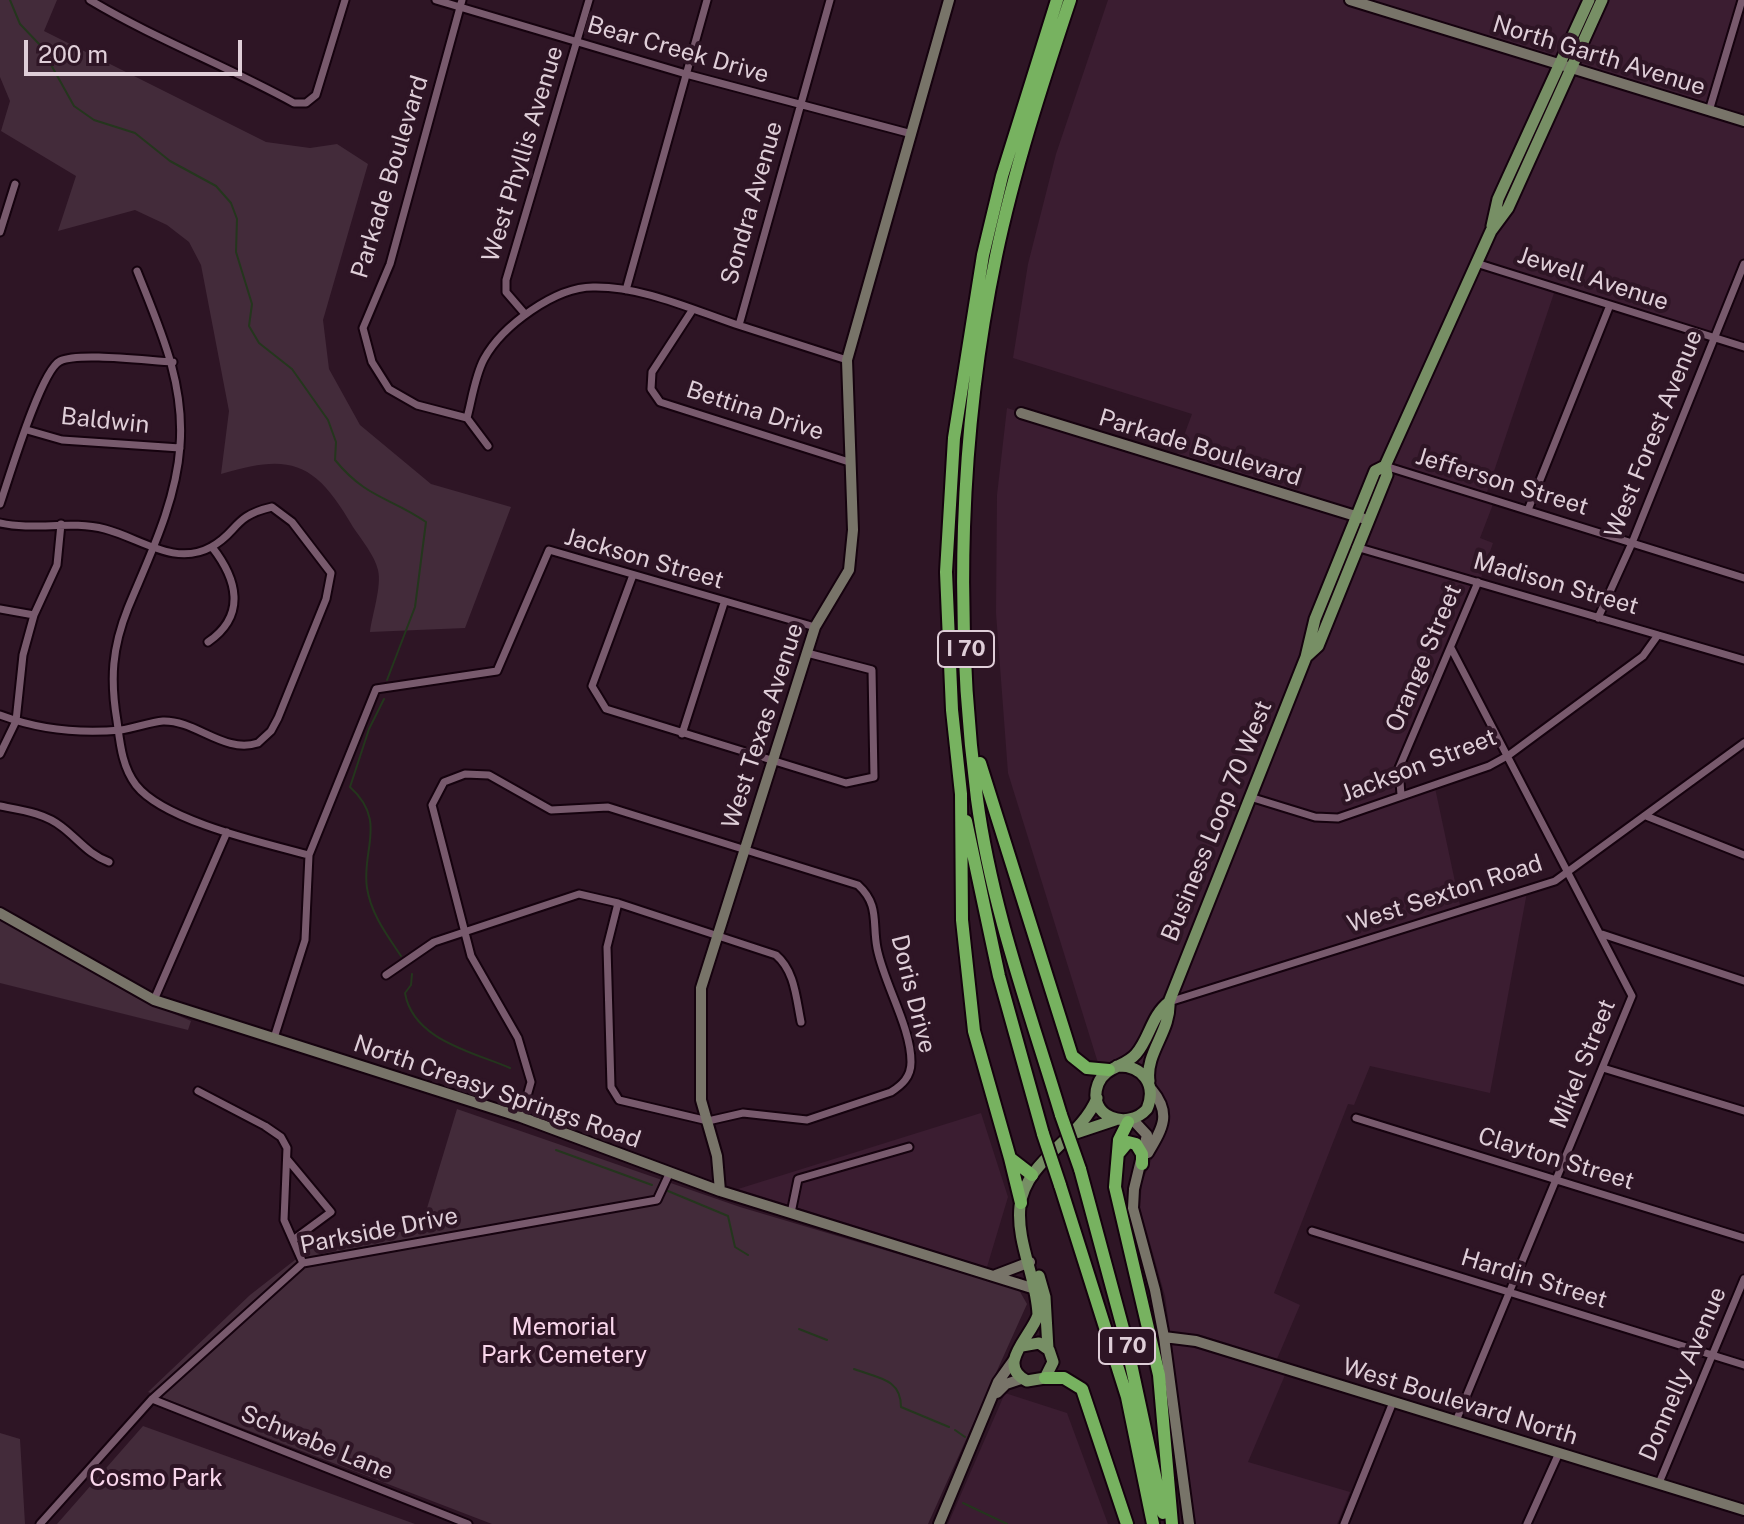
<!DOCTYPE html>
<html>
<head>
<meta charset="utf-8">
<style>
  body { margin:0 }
  #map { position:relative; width:1744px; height:1524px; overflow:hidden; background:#2e1525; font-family:"Public Sans",sans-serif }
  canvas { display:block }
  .scale { position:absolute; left:24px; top:40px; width:218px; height:36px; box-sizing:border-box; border:4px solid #dfced8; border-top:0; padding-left:10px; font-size:24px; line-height:28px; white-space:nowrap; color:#dfced8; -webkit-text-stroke:6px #2e1525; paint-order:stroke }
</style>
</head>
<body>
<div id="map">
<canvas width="1744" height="1524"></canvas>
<div class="scale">200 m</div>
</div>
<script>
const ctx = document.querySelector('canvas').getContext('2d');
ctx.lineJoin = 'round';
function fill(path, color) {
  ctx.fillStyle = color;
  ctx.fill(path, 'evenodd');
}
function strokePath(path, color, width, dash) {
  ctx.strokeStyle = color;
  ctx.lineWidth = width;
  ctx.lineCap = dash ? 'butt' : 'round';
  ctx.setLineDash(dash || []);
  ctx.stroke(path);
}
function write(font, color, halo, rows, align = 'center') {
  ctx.font = font + ' "Public Sans",sans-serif';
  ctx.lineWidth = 8;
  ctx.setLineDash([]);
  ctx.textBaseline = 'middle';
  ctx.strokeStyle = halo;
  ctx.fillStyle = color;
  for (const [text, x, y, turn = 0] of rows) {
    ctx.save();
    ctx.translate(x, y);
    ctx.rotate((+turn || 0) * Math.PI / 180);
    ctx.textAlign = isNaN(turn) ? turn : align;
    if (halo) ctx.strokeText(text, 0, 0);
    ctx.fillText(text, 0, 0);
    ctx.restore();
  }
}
fill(new Path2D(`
  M1108 0H1744L1710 110 1744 121V260L1713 336 1554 293 1486 495 1495 499 1480 538 1493 543 1481 578 1399 768 1401 794 1434 783 1461 910 1527 892 1490 1093 1370 1066 1354 1105 1348 1104 1274 1293 1300 1305 1277 1359 1201 1335 1170 1332 1165 1296 1140 1208 1142 1182 1162 1135 1166 1107 1126 1064 1098 1063 1008 773 996 613 997 495 1007 408 1175 460 1192 414 1013 358 1028 264 1056 154Z
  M981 1113 1008 1197 987 1267 738 1189Z
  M1171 1345 1188 1346 1285 1375 1248 1462 1350 1492 1337 1524H1194Z
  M1005 1393 1067 1413 1108 1524H948Z`), '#3b1d31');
fill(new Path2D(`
  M0 0H57L44 31 266 142 310 148 337 144 368 164 323 320 329 369 360 425 431 484 511 507 465 628 370 632C372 615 382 586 378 570 375 556 361 539 353 527 316 463 292 452 221 474L229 411 201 265 189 242 167 225 135 210 58 231 76 176 1 131 10 101 0 77Z
  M0 919 137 998 191 1021 188 1030 0 983Z
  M457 1109 740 1207 1019 1290 1027 1304 928 1524H492L148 1392 250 1295 309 1249 421 1228Z
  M143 1426 415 1524H57Z
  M0 1433 20 1439 25 1524H0Z`), '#432b3a');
strokePath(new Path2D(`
  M10 0 20 24 40 45 74 106 94 120 135 133 170 161 216 186 231 203 237 219 236 252 252 304 249 326 259 343 292 369 328 420 336 442 335 460C367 499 390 497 426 522L415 607 387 680
  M384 699 369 729 350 787C388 821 361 850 367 888 371 914 387 935 401 956
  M412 974 411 985 405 993C413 1040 473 1052 510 1068
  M556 1150 652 1185
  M668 1191 728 1216 735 1247 748 1255
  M799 1329 827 1340
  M854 1369C877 1378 901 1378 901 1407L949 1427
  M955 1430 965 1437
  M963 1503 1007 1524`), '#24361d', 2);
const street = new Path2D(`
  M90 0C155 39 227 66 294 103H306L316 95 345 0
  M436 0 686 74 912 134
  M462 0 390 264 363 328 372 362 389 389 417 405 467 418
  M1709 111 1742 0
  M0 232 15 184
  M1476 263 1744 347
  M137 271C160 329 185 383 180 446 176 503 149 557 128 608 112 648 110 679 117 721 120 743 122 767 136 785 164 821 264 843 309 855
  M626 290 707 0
  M693 309 652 372 651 389 660 402 849 462
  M525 314 506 292V280L589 0
  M739 325 830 0
  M467 418C472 399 475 376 484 359 502 326 555 287 593 287 641 286 691 309 735 324 772 336 810 348 847 360
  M467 418 488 446
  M27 430 62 440 180 448
  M1385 466 1744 578
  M0 504C9 478 41 370 60 361 79 352 149 361 173 362
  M1528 510 1610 305
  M0 523C35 531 70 520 105 529 140 538 175 567 211 547 238 533 232 516 272 507L292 522 331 573 326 599 278 718 271 731 258 743C224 754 196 720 163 721 150 722 135 728 121 730 78 734 40 730 0 715
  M1356 547 1744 660
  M633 575 592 686 606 709 846 783 874 777 872 670 807 653
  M0 609 34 615
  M1598 618 1632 543 1744 264
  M208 642C247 615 237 579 212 547
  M1451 648 1632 996 1456 1421
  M682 734 724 603
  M0 754 16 721 23 655 34 615 57 565 61 524
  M1401 795 1399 768 1478 582
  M1250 797 1315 817 1338 818 1489 766 1509 755 1643 656 1658 635
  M0 806C21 810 45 813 62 827 79 840 88 854 109 862
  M1646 816 1744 855
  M1602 934 1744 981
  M386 975 434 942 579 894 618 903 776 955C795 971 796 998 801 1022
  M154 1000 227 832
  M1169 1002 1555 881 1744 743
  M274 1038 305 940 309 855 376 689 497 671 549 550 815 627
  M1603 1068 1744 1111
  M198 1091 265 1126 281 1137 287 1148 284 1220 303 1263
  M521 1117 531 1082 518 1038 471 956 432 805 444 782 465 774 489 775 551 810 608 807 858 885C880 905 872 923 877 948 884 984 911 1027 911 1062 911 1077 902 1085 891 1092L807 1120 743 1113 708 1121 619 1100 611 1087 607 947 618 903
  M1356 1118 1744 1238
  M287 1159 331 1212 293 1240
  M791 1213 798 1179 909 1147
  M1312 1231 1744 1365
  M152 1399 468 1524
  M1659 1483 1744 1279
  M40 1524 152 1399 303 1263 657 1200 670 1172
  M1344 1524 1393 1402
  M1527 1524 1559 1453`);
const secondary = new Path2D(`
  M1350 0 1744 121
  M1021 413 1362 518
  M0 913 154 1000 521 1117 720 1191 1035 1289
  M1133 1120 1147 1135 1134 1189 1133 1208 1155 1290 1164 1337 1189 1524
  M1148 1153C1162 1129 1172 1114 1152 1090
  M720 1191 717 1156 701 1100V988L815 627 849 570 853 530 847 360 949 0
  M996 1275 1030 1262
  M1164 1337 1196 1341 1744 1510
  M997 1393 1006 1384 1021 1379
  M939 1524 998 1382 1013 1361`);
const primary = new Path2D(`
  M1492 226 1498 199 1589 0
  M1306 657 1318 646 1387 475 1385 466 1491 231 1508 208 1602 0
  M1117 1066C1143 1065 1157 1085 1147 1109 1128 1131 1086 1117 1098 1084 1104 1067 1125 1067 1136 1054 1150 1038 1151 1016 1169 1002
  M1149 1081C1145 1053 1171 1031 1169 1002L1306 657 1315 619 1375 471 1385 466
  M1076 1133 1115 1120
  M1039 1276 1045 1297 1048 1349
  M1022 1346 1039 1343 1049 1350 1053 1362 1045 1378 1027 1381C995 1365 1031 1337 1038 1315 1037 1279 1016 1242 1020 1206 1026 1159 1080 1140 1097 1098`);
const highway = new Path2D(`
  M980 763 1072 1056 1087 1068 1109 1070
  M966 821 999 976 1043 1134
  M1061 1115C1030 1012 991 906 977 799 954 620 959 433 996 256 1014 170 1042 84 1070 0
  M1128 1122 1119 1140 1115 1187 1159 1375 1172 1524
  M1118 1154 1128 1142 1136 1144 1142 1154V1164
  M1010 1158 1021 1203
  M1080 1169 1125 1336 1163 1513
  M1032 1175 1010 1158 974 1031 962 920 961 794 952 710 946 572 954 438 983 255 1002 176 1057 0
  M1060 1185 1127 1397 1153 1524
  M1045 1378H1064L1082 1389 1127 1524`);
strokePath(street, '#15020e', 11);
strokePath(secondary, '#15020e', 14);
strokePath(primary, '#15020e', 15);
strokePath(highway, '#15020e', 16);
strokePath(street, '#785a6d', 7);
strokePath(secondary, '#787469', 10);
strokePath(primary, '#778f65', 11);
strokePath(highway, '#77b260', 12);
const highwayBridge = new Path2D(`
  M1061 1115 1080 1169
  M1043 1134 1060 1185`);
strokePath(highwayBridge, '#15020e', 16, []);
strokePath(highwayBridge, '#77b260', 12);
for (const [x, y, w] of [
  [966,649,56],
  [1127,1346,56]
]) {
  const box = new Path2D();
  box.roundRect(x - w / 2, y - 18, w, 36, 6);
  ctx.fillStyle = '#2e1525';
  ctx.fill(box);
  strokePath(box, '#dfced8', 2);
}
write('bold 22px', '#dfced8', null, [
  ["I 70",966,649],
  ["I 70",1127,1346]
]);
write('24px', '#dfced8', '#2e1525', [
  ["Bear Creek Drive",678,50,16],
  ["North Garth Avenue",1599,56,17],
  ["West Phyllis Avenue",523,154,-73],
  ["Parkade Boulevard",390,177,-73],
  ["Sondra Avenue",752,203,-74],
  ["Jewell Avenue",1593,279,18],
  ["Bettina Drive",755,411,18],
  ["Baldwin",105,421,6],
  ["West Forest Avenue",1654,434,-68],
  ["Parkade Boulevard",1200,448,17],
  ["Jefferson Street",1502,482,17],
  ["Jackson Street",644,559,16],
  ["Madison Street",1556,584,16],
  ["Orange Street",1424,658,-67],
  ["West Texas Avenue",763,726,-72],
  ["Jackson Street",1419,766,-21],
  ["Business Loop 70 West",1217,821,-68],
  ["West Sexton Road",1445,894,-18],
  ["Doris Drive",913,994,76],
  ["Mikel Street",1583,1064,-68],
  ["North Creasy Springs Road",497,1092,19],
  ["Clayton Street",1556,1159,17],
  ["Parkside Drive",379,1231,-11],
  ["Hardin Street",1534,1279,17],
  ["Donnelly Avenue",1683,1374,-67],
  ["West Boulevard North",1460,1402,17],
  ["Schwabe Lane",317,1443,22]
]);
write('24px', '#f9d6eb', '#2e1525', [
  ["Memorial",564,1328],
  ["Park Cemetery",564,1356],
  ["Cosmo Park",156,1479]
]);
</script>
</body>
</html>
